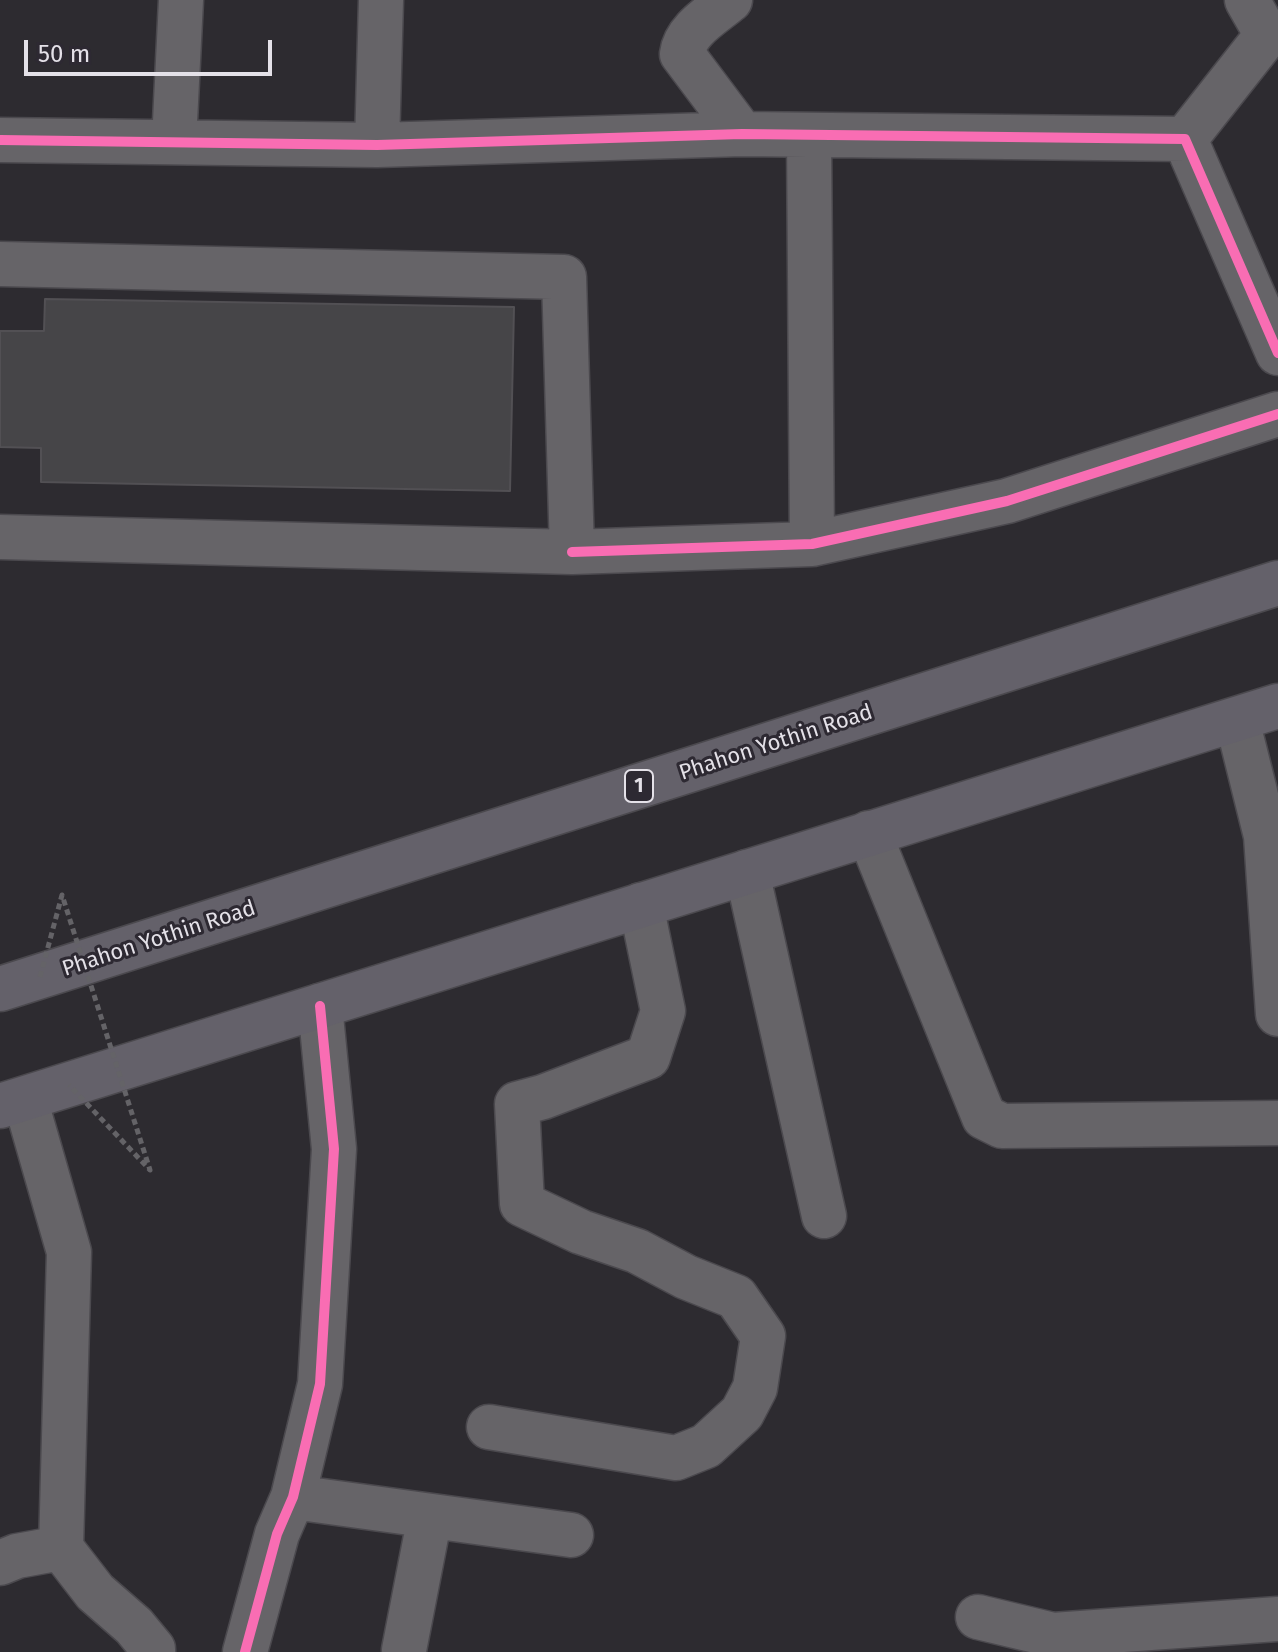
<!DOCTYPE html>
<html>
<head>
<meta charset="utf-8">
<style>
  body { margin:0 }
  #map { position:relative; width:1278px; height:1652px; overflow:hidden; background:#2d2b30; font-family:"Fira Sans",sans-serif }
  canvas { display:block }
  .scale { position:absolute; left:24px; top:40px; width:248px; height:36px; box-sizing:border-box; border:4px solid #e4e1e8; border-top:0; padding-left:10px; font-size:24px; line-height:28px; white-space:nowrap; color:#e4e1e8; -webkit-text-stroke:6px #2d2932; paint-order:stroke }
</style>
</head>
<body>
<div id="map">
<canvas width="1278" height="1652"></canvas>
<div class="scale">50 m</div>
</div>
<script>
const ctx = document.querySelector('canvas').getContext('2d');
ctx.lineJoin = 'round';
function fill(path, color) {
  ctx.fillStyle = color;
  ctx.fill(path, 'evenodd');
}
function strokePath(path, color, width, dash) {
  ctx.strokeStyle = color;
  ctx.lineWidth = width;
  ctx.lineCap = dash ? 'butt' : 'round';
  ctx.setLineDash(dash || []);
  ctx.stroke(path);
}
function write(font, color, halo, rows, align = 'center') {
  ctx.font = font + ' "Fira Sans",sans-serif';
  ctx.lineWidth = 6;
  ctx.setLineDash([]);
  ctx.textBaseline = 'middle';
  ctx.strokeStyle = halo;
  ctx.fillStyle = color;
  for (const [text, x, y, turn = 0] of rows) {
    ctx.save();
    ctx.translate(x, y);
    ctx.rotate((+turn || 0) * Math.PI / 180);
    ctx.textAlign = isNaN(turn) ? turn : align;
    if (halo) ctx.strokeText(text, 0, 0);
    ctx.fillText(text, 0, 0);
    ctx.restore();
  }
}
const building = new Path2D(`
  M45 299 514 307 510 491 41 482V448L0 447V331H44Z`);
fill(building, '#464548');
strokePath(building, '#525054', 2);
const minor = new Path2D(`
  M730 0C712 15 685 30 682 54L742 134
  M809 136 812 544
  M1185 139 1267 35 1247 0
  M0 140 377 145 742 134 1185 139 1278 353
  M174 142 181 0
  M377 145 381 0
  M0 264 564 277 572 552 0 537
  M572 552 812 544 1007 501 1278 414
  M1237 720 1266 836 1278 1014
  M869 833 984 1117 1002 1126 1278 1123
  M747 872 824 1216
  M489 1427 676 1458 706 1446 742 1413 755 1388 763 1336 736 1297 686 1277 637 1251 581 1232 522 1204 517 1104 543 1097 648 1057 663 1011 641 905
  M293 1497 571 1535
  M61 1548 95 1592 134 1626 153 1649V1652
  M0 1563 17 1556 61 1548 69 1252 25 1099
  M978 1617 1053 1635 1278 1619
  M404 1650 430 1516
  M245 1652 277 1534 293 1497 320 1384 334 1149 320 1006`);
const major = new Path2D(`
  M0 989 1278 583
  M0 1106 1278 706`);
strokePath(minor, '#4b494e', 47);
strokePath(major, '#4b494e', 47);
strokePath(minor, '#666468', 44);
strokePath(major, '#64616a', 44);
strokePath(new Path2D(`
  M40 977 62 895 150 1170 69 1085`), '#646367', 5, [6, 4]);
strokePath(new Path2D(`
  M0 140 377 145 742 134 1185 139 1278 353
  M572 552 812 544 1007 501 1278 414
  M245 1652 277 1534 293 1497 320 1384 334 1149 320 1006`), '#f96db3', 10);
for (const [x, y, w] of [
  [639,786,28]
]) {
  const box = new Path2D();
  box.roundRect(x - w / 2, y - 16, w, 32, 6);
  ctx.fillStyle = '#2d2932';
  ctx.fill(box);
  strokePath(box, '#e4e1e8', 2);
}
write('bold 20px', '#e4e1e8', null, [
  ["1",639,786]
]);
write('22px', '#e4e1e8', '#2d2932', [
  ["Phahon Yothin Road",776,743,-18],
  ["Phahon Yothin Road",159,939,-18]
]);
</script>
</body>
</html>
